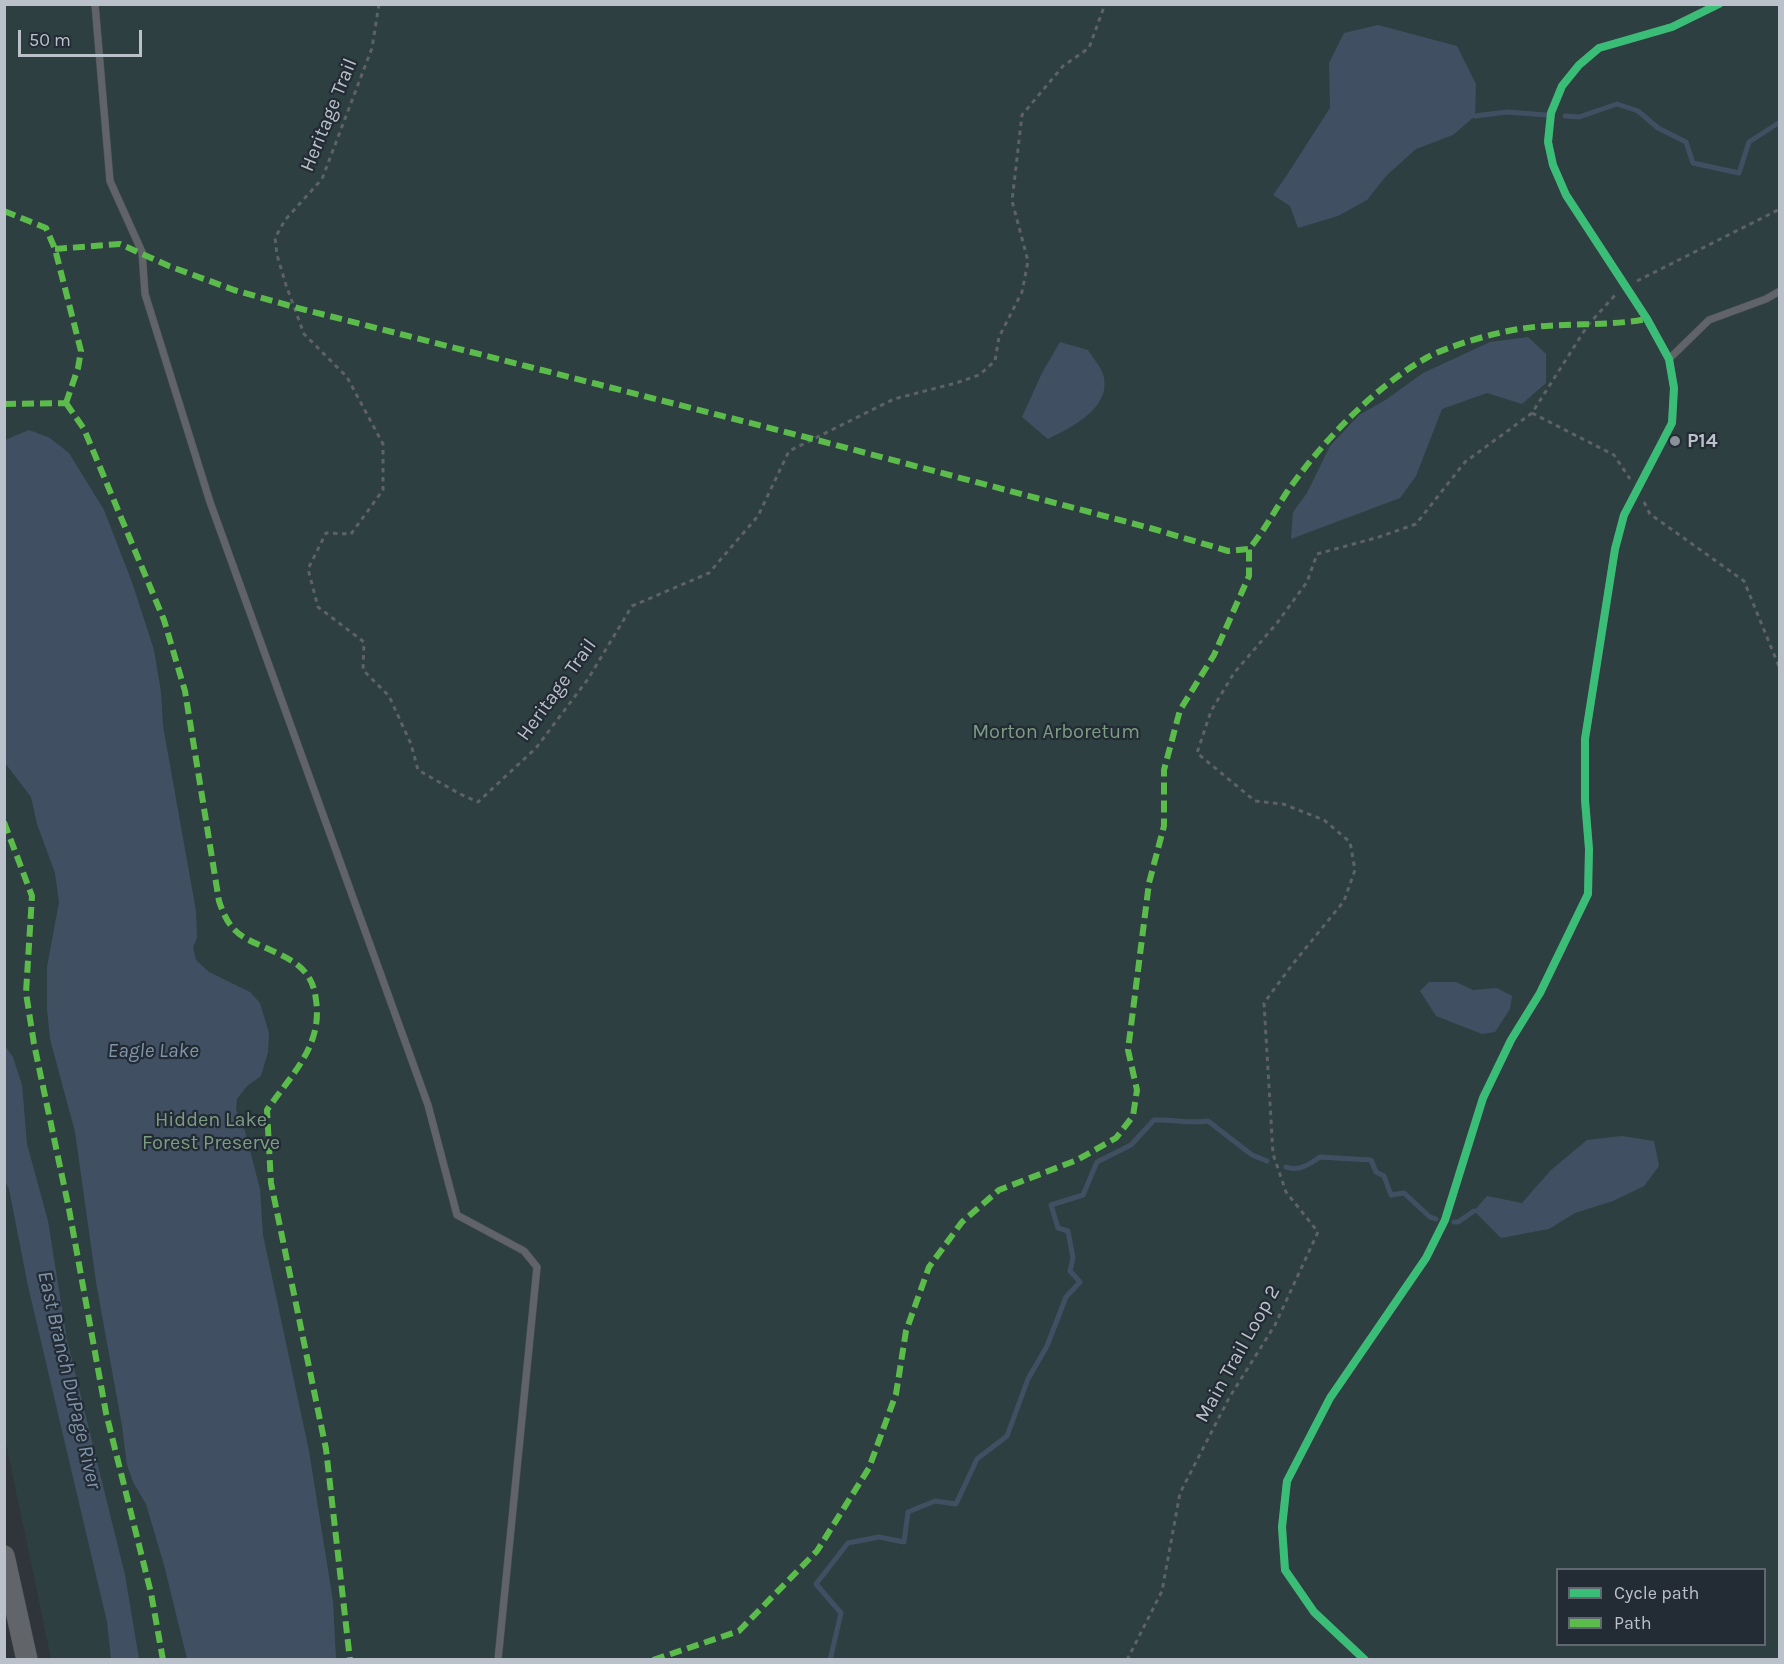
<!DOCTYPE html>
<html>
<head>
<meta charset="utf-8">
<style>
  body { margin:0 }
  #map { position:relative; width:1784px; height:1664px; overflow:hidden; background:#2f353b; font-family:Karla,sans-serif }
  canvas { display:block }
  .frame { position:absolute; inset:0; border:6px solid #bbc1ca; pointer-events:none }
  .legend { position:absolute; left:1556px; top:1568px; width:210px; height:78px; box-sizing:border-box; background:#232b35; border:2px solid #606771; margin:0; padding:8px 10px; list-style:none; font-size:18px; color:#bbc1ca }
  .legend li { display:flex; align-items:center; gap:12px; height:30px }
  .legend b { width:30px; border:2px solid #606771 }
  .scale { position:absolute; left:18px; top:30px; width:124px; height:27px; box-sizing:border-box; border:3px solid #bbc1ca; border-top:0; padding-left:8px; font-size:18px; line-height:21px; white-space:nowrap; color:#bbc1ca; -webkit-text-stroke:4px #232b35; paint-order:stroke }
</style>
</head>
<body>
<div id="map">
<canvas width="1784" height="1664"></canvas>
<div class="frame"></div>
<ul class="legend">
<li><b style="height:8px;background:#3abd76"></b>Cycle path</li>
<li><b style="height:8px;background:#5cbc4b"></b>Path</li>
</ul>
<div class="scale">50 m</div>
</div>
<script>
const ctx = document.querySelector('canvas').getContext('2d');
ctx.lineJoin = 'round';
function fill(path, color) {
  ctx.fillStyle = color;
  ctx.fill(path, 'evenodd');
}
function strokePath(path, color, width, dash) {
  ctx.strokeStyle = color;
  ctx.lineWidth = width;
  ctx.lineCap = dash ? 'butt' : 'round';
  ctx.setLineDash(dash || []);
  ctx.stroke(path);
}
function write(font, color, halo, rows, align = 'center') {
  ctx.font = font + ' Karla,sans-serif';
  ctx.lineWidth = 4.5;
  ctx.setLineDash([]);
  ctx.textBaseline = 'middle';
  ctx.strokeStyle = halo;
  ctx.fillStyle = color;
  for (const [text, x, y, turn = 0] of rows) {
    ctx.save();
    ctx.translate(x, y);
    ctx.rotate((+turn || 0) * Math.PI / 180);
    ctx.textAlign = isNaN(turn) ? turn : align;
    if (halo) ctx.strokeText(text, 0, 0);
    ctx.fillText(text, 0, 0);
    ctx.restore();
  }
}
fill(new Path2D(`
  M4 5H1779V1659H51L4 1434ZM1558 1570H1764V1644H1558Z`), '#2d3f41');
fill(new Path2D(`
  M1378 25 1457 46 1476 84 1475 116 1453 135 1416 149 1386 176 1367 200 1338 216 1298 228 1290 206 1273 195 1285 178 1330 108 1329 63 1344 33Z
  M1528 337 1546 354V383L1522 404 1487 393 1442 409 1416 476 1400 498 1291 539 1293 512 1307 493 1330 446 1359 415 1387 399 1423 373 1490 342Z
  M1060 342 1088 350C1093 358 1103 369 1104 378 1110 409 1070 428 1048 439L1022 417 1042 373Z
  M29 430 50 438 69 453 104 510 133 585 154 650 161 692 163 726 196 911 197 938 193 947 196 960 209 972 250 992 260 1003 269 1033 268 1052 261 1076 247 1086 237 1099 236 1110 245 1131 260 1189 263 1235 309 1451 333 1601 336 1659H187L164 1565 146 1504 133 1482 127 1465 122 1426 96 1282 75 1132 50 1039 47 1009V967L59 902 55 873 37 824 31 797 5 763V440Z
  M1429 982H1456L1473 990 1497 988 1512 996 1510 1009 1495 1032 1482 1034 1436 1016 1420 991Z
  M4 1045 13 1057 22 1085 27 1144 48 1221 67 1340 125 1575 139 1659H111L107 1622 28 1286 9 1189 5 1181Z
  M1622 1136 1654 1141 1659 1166 1644 1186 1613 1201 1575 1213 1549 1229 1501 1238 1474 1211 1487 1196 1522 1203 1551 1170 1587 1140Z`), '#405062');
strokePath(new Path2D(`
  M1475 116 1507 112 1547 115
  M1565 116 1579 117 1617 104 1638 111 1658 128 1686 142 1693 163 1739 173 1749 142 1780 122
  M1286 1167C1298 1172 1310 1164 1320 1157L1371 1160 1376 1172 1384 1176 1391 1195 1404 1193 1430 1217 1436 1219
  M1454 1222H1458L1474 1211
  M830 1660 841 1613 816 1584 848 1543 879 1537 904 1542 908 1512 935 1501 956 1504 977 1459 1007 1436 1028 1379 1047 1346 1066 1297 1080 1282 1070 1271 1073 1258 1068 1231 1058 1228 1051 1205 1083 1195 1097 1162 1131 1145 1154 1120C1173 1119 1189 1124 1208 1121L1252 1155 1267 1161`), '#405062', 5);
const lane = new Path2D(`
  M95 4 110 181 142 252 145 294 210 502 428 1105 457 1215 524 1251 537 1267 498 1660
  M1669 359 1709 320 1766 299 1780 291
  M1365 1660 1314 1612 1285 1570 1282 1527 1287 1481 1330 1398 1426 1258 1445 1220 1483 1098 1511 1040 1540 993 1588 894 1589 849 1585 800V739L1615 549 1624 515 1672 423 1674 388 1669 359 1647 319 1566 195 1553 165 1548 142 1551 113 1562 86 1579 65 1599 48 1672 27 1719 4`);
const primary = new Path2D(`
  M4 1556 27 1660`);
strokePath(lane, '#4d5155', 8);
strokePath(primary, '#4d5157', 22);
strokePath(new Path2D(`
  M379 4 372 48 322 179 285 220 275 238 277 255 286 285 304 334 347 377 383 444V490L351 534 326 533 308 569 318 607 364 642 363 670 389 696 411 744 418 770 460 794 478 802 536 748 588 679 632 606 709 573 758 516 789 451 894 399 956 383 979 375 995 361 999 337 1022 292 1028 261 1012 201 1022 115 1063 66 1089 48 1105 4
  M1637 281 1780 209
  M1532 413 1614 455 1630 479
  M1644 502 1650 514 1744 581 1780 669
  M1127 1660 1162 1591 1180 1493 1229 1398 1275 1325 1318 1232 1286 1192 1273 1154 1264 1003 1292 965 1344 901 1355 870 1350 842 1324 820 1283 804 1255 801 1197 753 1211 711 1234 673 1277 623 1307 582 1317 554 1379 537 1416 524 1465 462 1532 413 1588 325 1617 293`), '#5d6266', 3, [4.5, 4.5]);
strokePath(lane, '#606368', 7);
strokePath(primary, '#61656a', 21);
strokePath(new Path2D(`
  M4 211 46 228 55 249 81 351 78 368 66 403
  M55 249 120 244 169 266 234 290 294 307 813 439 1150 528 1228 551 1249 549C1264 531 1274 512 1287 492 1321 443 1375 386 1428 357 1451 345 1494 333 1519 329 1561 322 1605 327 1647 319
  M66 403 84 429 164 620 185 691 219 901C231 938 246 938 277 953 300 964 313 974 316 1000 323 1046 291 1075 267 1110L271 1183 326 1449 350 1660
  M4 404 66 403
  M4 822 32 896 26 993 34 1044 69 1209 106 1413 151 1593 163 1660
  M653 1660 739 1631 817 1551 869 1468 896 1394 906 1331 929 1267 962 1222 999 1190 1077 1160 1116 1138 1133 1116 1137 1090 1128 1050 1149 883 1164 826V770L1180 710 1214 655 1249 576V549`), '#5cbc4b', 6, [12, 6]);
strokePath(new Path2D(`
  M1365 1660 1314 1612 1285 1570 1282 1527 1287 1481 1330 1398 1426 1258 1445 1220 1483 1098 1511 1040 1540 993 1588 894 1589 849 1585 800V739L1615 549 1624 515 1672 423 1674 388 1669 359 1647 319 1566 195 1553 165 1548 142 1551 113 1562 86 1579 65 1599 48 1672 27 1719 4`), '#3abd76', 8);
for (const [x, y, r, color] of [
  [1675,441,6,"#8a9098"]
]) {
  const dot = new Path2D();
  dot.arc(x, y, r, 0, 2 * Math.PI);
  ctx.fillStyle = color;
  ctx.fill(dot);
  strokePath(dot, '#232b35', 2);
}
write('20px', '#bbc1ca', '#232b35', [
  ["Heritage Trail",329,115,-68],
  ["Heritage Trail",557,690,-54],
  ["Main Trail Loop 2",1238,1354,-61]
]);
write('bold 20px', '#bbc1ca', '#232b35', [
  ["P14",1687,441]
], 'left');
write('20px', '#7c9d82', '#232b35', [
  ["Morton Arboretum",1056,732],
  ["Hidden Lake",211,1120],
  ["Forest Preserve",211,1143]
]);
write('italic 21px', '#8094a9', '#232b35', [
  ["Eagle Lake",153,1051],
  ["East Branch DuPage River",69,1380,77]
]);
</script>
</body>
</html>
